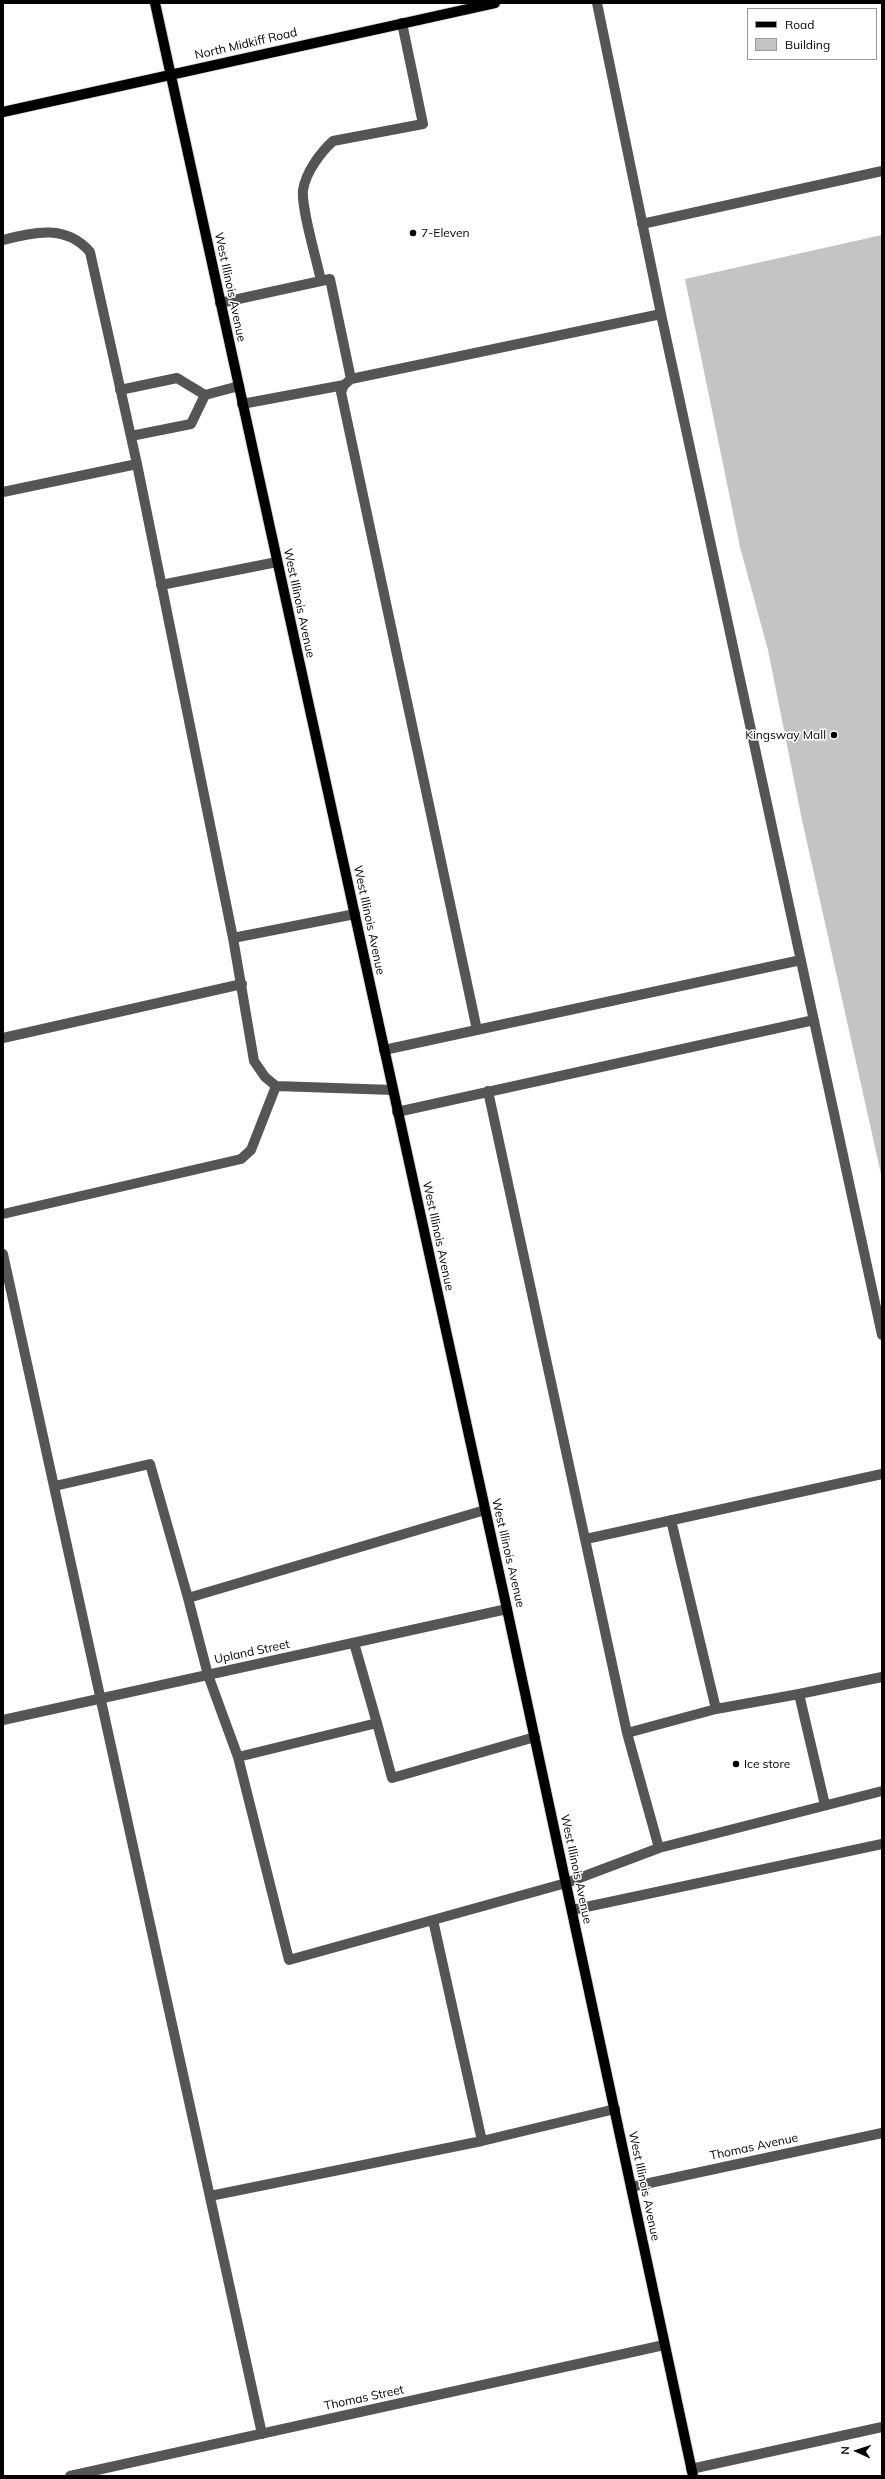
<!DOCTYPE html>
<html>
<head>
<meta charset="utf-8">
<style>
  body { margin:0 }
  #map { position:relative; width:885px; height:2479px; overflow:hidden; background:#fff; font-family:Mulish,sans-serif }
  canvas { display:block }
  .frame { position:absolute; inset:0; border:4px solid #000; pointer-events:none }
  .legend { position:absolute; left:747px; top:8px; width:130px; height:52px; box-sizing:border-box; background:#fff; border:1px solid #999; margin:0; padding:5px 7px; list-style:none; font-size:12px; color:#000 }
  .legend li { display:flex; align-items:center; gap:8px; height:20px }
  .legend b { width:20px; border:1px solid #999 }
  .north { position:absolute; left:837px; top:2431px; width:40px; height:40px; -webkit-text-stroke:3px #fff; paint-order:stroke; rotate:273deg; font-size:11px; font-weight:700; line-height:16px; text-align:center; color:#000 }
  .north::after { content:''; display:block; margin:auto; width:14px; height:18px; background:#000; clip-path:polygon(50% 0,100% 100%,50% 72%,0 100%) }
</style>
</head>
<body>
<div id="map">
<canvas width="885" height="2479"></canvas>
<div class="frame"></div>
<ul class="legend">
<li><b style="height:5px;background:#000"></b>Road</li>
<li><b style="height:11px;background:#c4c4c4"></b>Building</li>
</ul>
<div class="north">N</div>
</div>
<script>
const ctx = document.querySelector('canvas').getContext('2d');
ctx.lineJoin = 'round';
function fill(path, color) {
  ctx.fillStyle = color;
  ctx.fill(path, 'evenodd');
}
function strokePath(path, color, width, dash) {
  ctx.strokeStyle = color;
  ctx.lineWidth = width;
  ctx.lineCap = dash ? 'butt' : 'round';
  ctx.setLineDash(dash || []);
  ctx.stroke(path);
}
function write(font, color, halo, rows, align = 'center') {
  ctx.font = font + ' Mulish,sans-serif';
  ctx.lineWidth = 3;
  ctx.setLineDash([]);
  ctx.textBaseline = 'middle';
  ctx.strokeStyle = halo;
  ctx.fillStyle = color;
  for (const [text, x, y, turn = 0] of rows) {
    ctx.save();
    ctx.translate(x, y);
    ctx.rotate((+turn || 0) * Math.PI / 180);
    ctx.textAlign = isNaN(turn) ? turn : align;
    if (halo) ctx.strokeText(text, 0, 0);
    ctx.fillText(text, 0, 0);
    ctx.restore();
  }
}
fill(new Path2D(`
  M882 235V1174H881L802 820 768 650 740 547 685 279Z`), '#c4c4c4');
const major = new Path2D(`
  M155 3 507 1609 693 2476
  M3 112 495 3`);
strokePath(major, '#dbdbdb', 12);
strokePath(new Path2D(`
  M642 224 882 171
  M3 240C35 232 66 224 90 252L137 464 3 492
  M321 281C317 260 301 209 303 190 306 172 320 153 333 141L423 124 402 23
  M220 303 330 279 351 379
  M661 314 882 1335
  M120 390 177 378 205 395 239 386
  M242 404 344 385
  M131 436 191 424 205 395
  M137 464 233 938 355 914
  M161 585 277 562
  M233 938 254 1061 265 1077 276 1086 393 1090
  M477 1030 341 392 344 385 351 379 661 314 597 3
  M3 1038 242 984
  M384 1050 801 960
  M488 1091 627 1733 659 1848 566 1883 289 1960 238 1757 377 1723 392 1778 535 1737
  M397 1112 814 1020
  M3 1214 241 1159 251 1150 276 1086
  M3 1254 262 2434
  M55 1486 150 1464 188 1598
  M586 1539 882 1474
  M354 1643 377 1723
  M799 1694 882 1677
  M716 1709 799 1694 825 1805
  M3 1720 507 1609
  M627 1733 716 1709 671 1520
  M238 1757 208 1675 188 1598 485 1510
  M659 1848 882 1791
  M572 1910 882 1844
  M433 1920 482 2141 615 2109
  M631 2187 882 2133
  M210 2196 482 2141
  M691 2469 882 2427
  M70 2476 664 2345`), '#555', 10);
strokePath(major, '#000', 10);
for (const [x, y, r, color] of [
  [413,233,4,"#000"],
  [834,735,4,"#000"],
  [736,1764,4,"#000"]
]) {
  const dot = new Path2D();
  dot.arc(x, y, r, 0, 2 * Math.PI);
  ctx.fillStyle = color;
  ctx.fill(dot);
  strokePath(dot, '#fff', 1.5);
}
write('12px', '#000', '#fff', [
  ["North Midkiff Road",246,44,-13],
  ["West Illinois Avenue",230,287,78],
  ["West Illinois Avenue",299,603,78],
  ["West Illinois Avenue",369,920,78],
  ["West Illinois Avenue",438,1236,78],
  ["West Illinois Avenue",508,1553,77],
  ["Upland Street",252,1652,-12],
  ["West Illinois Avenue",576,1869,78],
  ["Thomas Avenue",754,2147,-12],
  ["West Illinois Avenue",644,2186,78],
  ["Thomas Street",364,2398,-12]
]);
write('12px', '#000', '#fff', [
  ["7-Eleven",421,233],
  ["Kingsway Mall",826,735,"right"],
  ["Ice store",744,1764]
], 'left');
</script>
</body>
</html>
